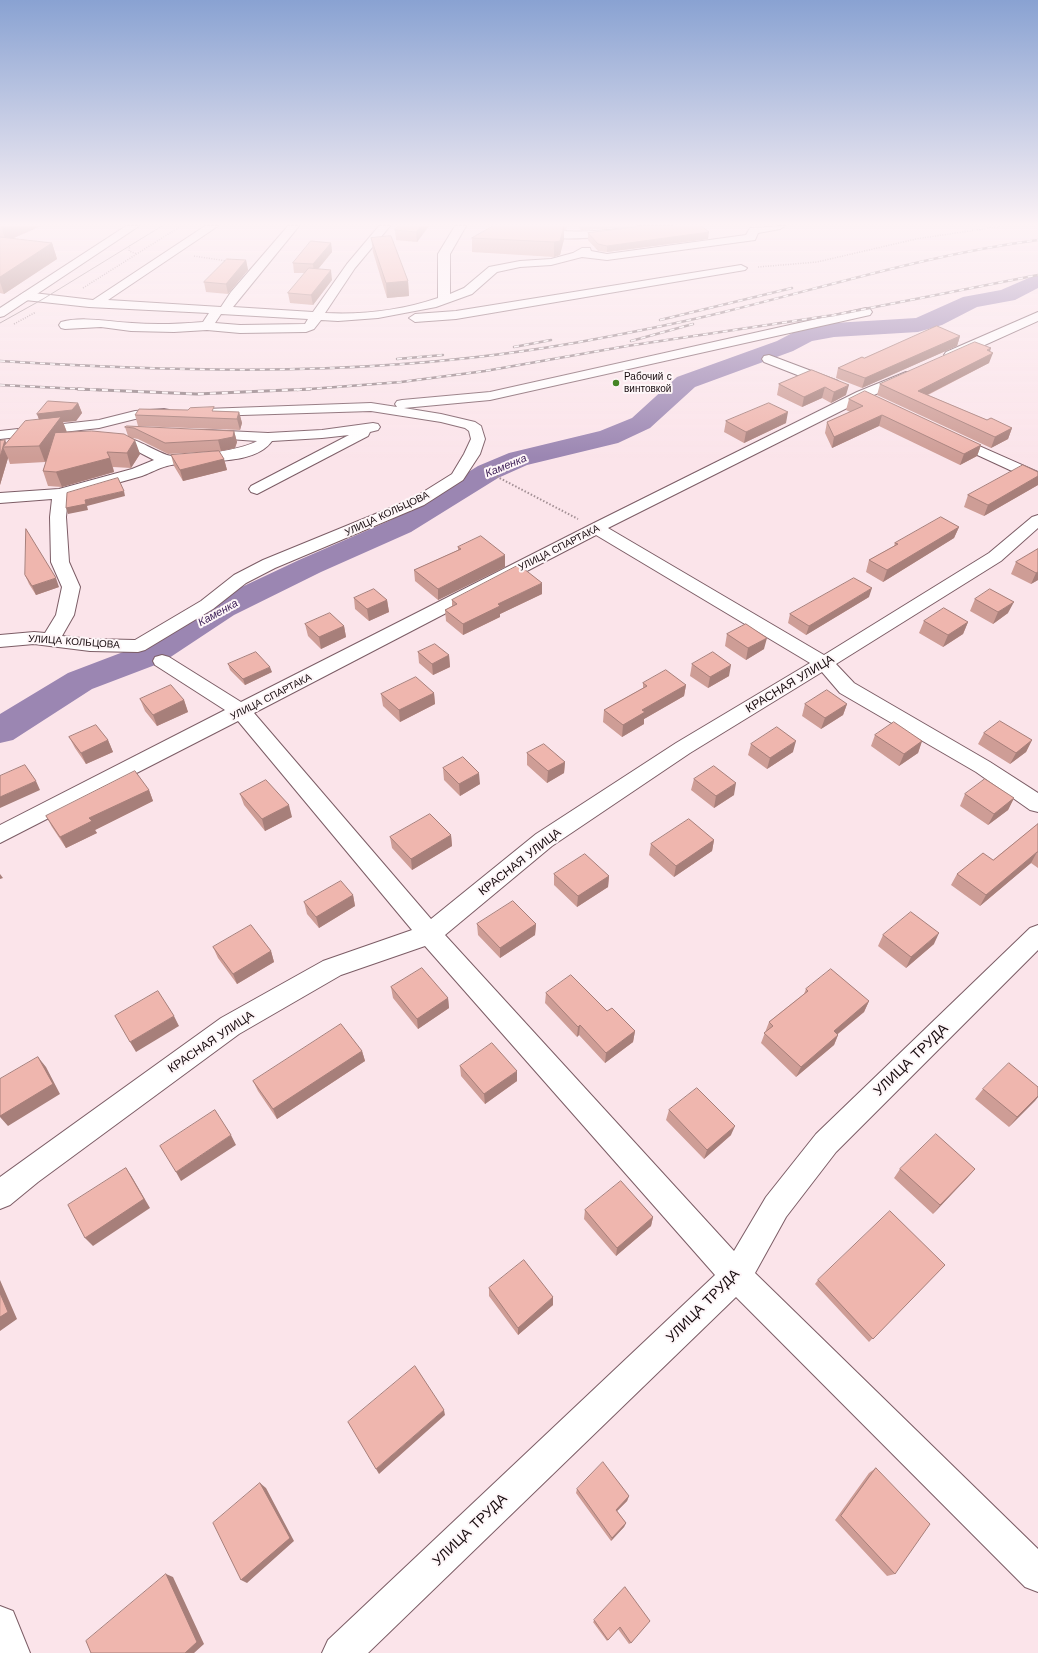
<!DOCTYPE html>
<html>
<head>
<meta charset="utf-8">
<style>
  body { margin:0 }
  canvas { display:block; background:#fbe4ea }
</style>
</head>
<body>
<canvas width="1038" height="1653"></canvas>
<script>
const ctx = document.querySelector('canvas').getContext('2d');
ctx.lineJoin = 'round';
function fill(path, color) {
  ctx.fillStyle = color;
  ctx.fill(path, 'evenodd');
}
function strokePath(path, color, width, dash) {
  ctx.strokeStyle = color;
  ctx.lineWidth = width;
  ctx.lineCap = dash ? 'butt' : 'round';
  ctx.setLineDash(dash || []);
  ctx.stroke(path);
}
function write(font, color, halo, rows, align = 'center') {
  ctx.font = font + ' "Work Sans",sans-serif';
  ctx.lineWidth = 4;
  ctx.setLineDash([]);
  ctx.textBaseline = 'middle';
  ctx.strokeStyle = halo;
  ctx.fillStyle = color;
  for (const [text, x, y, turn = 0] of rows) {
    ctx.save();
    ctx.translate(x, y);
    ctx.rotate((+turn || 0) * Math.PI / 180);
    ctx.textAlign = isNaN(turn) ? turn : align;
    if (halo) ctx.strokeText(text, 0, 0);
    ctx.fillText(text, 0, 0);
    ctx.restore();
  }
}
fill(new Path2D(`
  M1038 274V288L1015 300 977 307 942 325 918 332 834 337 812 341 793 351 695 387 650 428 618 443 527 465 498 478 411 532 321 572 234 615 163 662 92 689 13 740 0 743V714L68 673 139 646 212 601 299 560 391 520 478 466 509 453 600 431 632 418 677 377 777 341 798 330 834 323 916 318 963 297 1001 290Z`), '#9b86b2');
const minor = new Path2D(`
  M205 226H218L108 300 221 307 231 292 288 226H299L233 307 313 312 347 264 379 226H390L355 268 325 313C362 315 403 310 438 298V254L455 226H466L450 254V294L464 288 489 267 520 261 551 259 573 253 582 248H590L591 251 607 254 746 235 750 228 785 226 780 229 758 233 755 240 607 260 582 257 551 265 520 267 497 272 472 294 436 307 378 318 338 321 321 320 314 329 306 332 240 333 207 330 174 332 131 331 101 327 65 329 61 328 59 325 61 322C84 316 108 322 132 323 155 325 179 324 203 322L209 313 89 307 25 300 19 296 25 292 93 300ZM221 314 308 319 305 324 240 325 215 323Z
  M640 226H672L667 229C644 232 543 248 530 230L535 227C570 235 605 231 640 226Z
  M741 265 747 268 745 270 456 319 415 322 409 318 415 314 456 311Z
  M866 308 870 309 872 312 870 315 490 400 404 408 441 414 475 422 481 426 485 439 480 454 463 480 424 505 275 568 246 583 213 609 145 650 138 652 90 651 34 644 0 647V635L34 632 45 633 56 615 62 587 51 562 50 517 52 499 0 503V493L59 489 132 469 154 460 129 447 103 444 101 441 103 438C129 431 145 447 167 455 180 460 245 449 257 441L201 437 199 434 201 431 206 430 268 433 322 430 373 423 378 424 380 427 378 430 370 432 368 436 257 494 251 492 249 489 251 486 349 435 322 438 272 441C253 468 196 458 167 466 159 468 150 473 142 476 117 483 92 490 68 497L66 517 69 562 80 587 74 615 62 636 90 639 135 640 201 601 234 575 263 560 412 499 452 474 464 454 471 439 469 431 465 428 441 422 371 411 210 416 205 415 203 412 205 409 371 403 397 407 395 404 397 401 402 400 490 392Z
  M1038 312V321L956 358H946L944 355 946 352Z
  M769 355 838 381 840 384 838 387H828L764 362 762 359 764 356Z
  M906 372 911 373 913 376 911 379 867 398 608 528 824 655 989 553 1032 517 1038 515V528L1001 561 836 664 854 683 990 762 1038 793V812L1030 810 976 772 840 693 822 672 690 753 552 846 445 935 734 1251 766 1197 816 1134 1030 928 1038 925V950L836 1152 786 1217 755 1273 1038 1549V1592L1025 1587 736 1297 368 1653H322L328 1640 715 1275 425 946 341 975 239 1034 38 1182 10 1205 0 1209V1177L221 1018 323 961 412 930 238 721 0 843V825L225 710 155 665 153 661 155 657 162 655 169 657 241 702 590 525 857 392ZM596 535 810 663 676 743 536 834 431 919 254 713Z
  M164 409 169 410 171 413 169 416 135 419 99 428 0 439V431L99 420 135 411Z
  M952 434 1038 472V483L947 441 945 438 947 435Z
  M0 1606 13 1611 30 1653H0Z`);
const major = new Path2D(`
  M126 226H139L4 316 0 317V308Z`);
strokePath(minor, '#7c5d66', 2);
strokePath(major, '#7c5d66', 2);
strokePath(new Path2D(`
  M130 245 129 251 137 254
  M194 256 227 261
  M758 267 817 262 916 239 1002 226
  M83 288 181 226
  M14 324 36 312`), '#a28f94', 1.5, [1, 1.5]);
strokePath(new Path2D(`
  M483 466 488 472 578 519`), '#a28f94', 2, [1.5, 2]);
fill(minor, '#fff');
fill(major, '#fff');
strokePath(new Path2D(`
  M0 323 43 299 162 226`), '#928085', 1);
const railFar1 = new Path2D(`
  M660 320 792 288
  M631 341 693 324
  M514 347 551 340
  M397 359 443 355
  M0 361C195 373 381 377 574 343 624 334 675 324 724 312 829 286 931 254 1038 240
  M0 385 100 390
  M297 390 401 382 485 371 627 346 834 315 1038 275`);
const rail = new Path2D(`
  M78 389 197 394 310 389`);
strokePath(railFar1, '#928085', 2.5);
strokePath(rail, '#928085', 3);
strokePath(railFar1, '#fef6f8', 1.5, [5]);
strokePath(rail, '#fef6f8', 2, [6]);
fill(new Path2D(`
  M0 226H41L12 239 52 243 57 259 4 294 0 293Z
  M429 226 417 242 396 240 395 230Z
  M493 226H567L566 230H564V239L560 255 554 257 472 252V238Z
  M577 226H701L708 239 607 252 598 251 588 240V233L640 227 581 230Z
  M371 238 408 281 409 296 387 298 373 252Z
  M331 243 332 252 318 269 332 280 313 305 290 303 288 293 305 273H294L293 263Z
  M246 260 248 270 228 294 206 292 204 282Z
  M960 336 957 346 862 388 836 378 838 368Z
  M990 352 989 363 928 395 987 420 1012 428 1008 439 991 448 877 395 880 384Z
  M812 370 846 395 831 403 822 398 802 407 777 395 779 384Z
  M849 399 981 445 977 456 960 465 879 426 832 448 825 433 827 422 850 412 846 410Z
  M78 403 82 413 76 421 63 422 67 432 128 436 125 427 234 431 237 442 235 448 221 451 168 454 138 439 133 438 140 454 131 468 113 467 114 472 62 487 48 486 43 471 46 462H45L10 464 8 458 0 485V441L5 440 6 444 39 419 37 414Z
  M215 411 239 412 242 423 240 430 138 426 135 415Z
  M726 421 786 423 744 443 724 432Z
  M171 455 224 459 227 470 183 481 174 466Z
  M1038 472V485L984 516 964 507 968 495Z
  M959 527 954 538 883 582 866 572 869 560 894 546 895 543Z
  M458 547 505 567 438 600 415 581 414 570 458 550Z
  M1038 549V580L1031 584 1011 574 1016 562Z
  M25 575 59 587 36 595 29 584Z
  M542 594 500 614V617L463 635 446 621 445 610 452 606V600Z
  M869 597 806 635 788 623 790 614Z
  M354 598 387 600 389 612 369 621 355 609Z
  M975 599 1008 613 993 624 970 611Z
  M924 621 968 622 963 634 943 647 919 633Z
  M305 624 344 626 346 637 321 649 308 636Z
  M727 634 764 649 746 660 725 646Z
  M418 652 449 655 450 667 433 675 419 663Z
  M228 664 272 672 245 685 230 670Z
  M692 664 729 676 708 688 690 676Z
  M643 683 686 685 684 696 644 719V724L622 737 603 722 604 710 643 688Z
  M434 693 435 704 400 722 383 706 381 694Z
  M140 699 184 700 188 712 157 726 145 711Z
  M805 704H847L843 715 821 729 802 716Z
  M984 733 1032 740 1026 752 1010 764 978 744Z
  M875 735 922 741 918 753 899 766 871 746Z
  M69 737 108 740 113 752 86 764 75 748Z
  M751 744 793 752 767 769 748 755Z
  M527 753 565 762 564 773 547 783 527 765Z
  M443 768 480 784 460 796 444 780Z
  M694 779 734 795 714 808 691 790Z
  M149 790 153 801 95 830 97 833 66 848 52 827 46 816Z
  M240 794 292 817 265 831 244 805Z
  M965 794 1014 798 1008 810 988 825 960 806Z
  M1038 824V868L1031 863 980 906 951 885 957 874 993 860Z
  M451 835 452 846 412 870 392 848 390 837Z
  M714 840 712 851 674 877 649 855 651 844Z
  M554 874 609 876 608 887 577 907 554 885Z
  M353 895 355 906 319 928 307 914 304 902Z
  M477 924H536L535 935 500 958 478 935Z
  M883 935 934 944 906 968 878 946Z
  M213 947 271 951 274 962 237 984 218 958Z
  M391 987 448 998 449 1008 418 1029 393 998Z
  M806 989 869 1001 864 1012 838 1034V1035L834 1045 796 1077 761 1043 769 1022 804 994Z
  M546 993 607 1011 635 1031 633 1042 605 1063 579 1035 577 1037 545 1003Z
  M362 1051 365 1061 277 1119 258 1091 253 1081Z
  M460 1066 517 1081 485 1104 461 1076Z
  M1038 1087V1097L1009 1127 975 1099 983 1089Z
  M669 1110 731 1135 704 1159 666 1120Z
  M900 1169H975L967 1178 933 1214 894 1178Z
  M585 1210 653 1217 651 1226 616 1256 584 1219Z
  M945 1265 869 1342 815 1284 818 1280Z
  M489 1288 553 1305 518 1335 489 1296Z
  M876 1468 895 1574 887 1576 835 1520 869 1473Z
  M577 1489 629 1496 627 1501 617 1511 626 1523 624 1527 611 1541 576 1493Z
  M625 1587 631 1643 629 1644 618 1629 607 1641 593 1622Z`), '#ce9d96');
fill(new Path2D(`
  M2 226H41L6 241 1 227Z
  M421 226H429L417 242 416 232Z
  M564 226V239L560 255 554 257V242Z
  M709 232 708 239 607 252V246Z
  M52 243 57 259 4 294 0 282V277Z
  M331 243 332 252 314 274 313 264Z
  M246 260 248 270 228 294 226 284Z
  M331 270 332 280 313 305 311 295Z
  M408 281 409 296 387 298 386 283Z
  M960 336 957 346 862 388 865 378Z
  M991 348 989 355 993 353 989 363 915 401 918 391Z
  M849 385 846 395 831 403 834 392Z
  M825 387 822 398 802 407 804 397Z
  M78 403 82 413 76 421 63 422 67 433 45 462 39 446 41 425 37 414Z
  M239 412 242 423 240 430 237 419Z
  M788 412 786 423 744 443 746 432Z
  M882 415 879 426 832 448 834 437Z
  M1012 428 1008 439 991 448 995 437Z
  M234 431 237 442 235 448 221 451 218 440Z
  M5 440 8 447H3L8 458 0 485V457Z
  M135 440 140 454 131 468 127 453Z
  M981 445 977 456 960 465 964 454Z
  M110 458 114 472 62 487 56 472Z
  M224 459 227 470 183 481 180 470Z
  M1038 476V485L984 516 988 505Z
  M124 491 125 496 87 506 88 510 68 514 66 508 85 500Z
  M959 527 954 538 883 582 887 570Z
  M505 555V567L438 600V589Z
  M1038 572V580L1031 584 1036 573Z
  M56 578 59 587 36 595 32 586Z
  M542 583V594L500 614V617L463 635V624L498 604Z
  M872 588 869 597 806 635 809 626Z
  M387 600 389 612 369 621 367 609Z
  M1014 602 1008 613 993 624 998 612Z
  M968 622 963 634 943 647 948 635Z
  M344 626 346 637 321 649 319 637Z
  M767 638 764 649 746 660 748 648Z
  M449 655 450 667 433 675 432 664Z
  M731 665 729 676 708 688 710 677Z
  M270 667 272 672 245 685 243 679Z
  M686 685 684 696 644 719V724L622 737 623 725 642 710Z
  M434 693 435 704 400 722 399 710Z
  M184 700 188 712 157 726 153 715Z
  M847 704 843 715 821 729 825 718Z
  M108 740 113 752 86 764 81 753Z
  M1032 740 1026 752 1010 764 1016 753Z
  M796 741 793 752 767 769 770 758Z
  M922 741 918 753 899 766 904 754Z
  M565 762 564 773 547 783 548 771Z
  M479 773 480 784 460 796 459 784Z
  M36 781 40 790 0 808V797Z
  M736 783 734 795 714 808 716 796Z
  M149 790 153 801 95 830 97 833 66 848 60 837 89 818Z
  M1014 798 1008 810 988 825 994 814Z
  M289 805 292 817 265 831 262 819Z
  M451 835 452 846 412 870 411 859Z
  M714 840 712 851 674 877 676 866Z
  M1037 852 1031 863 980 906 986 895Z
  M0 874 3 878 0 879Z
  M609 876 608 887 577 907 578 896Z
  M353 895 355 906 319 928 316 917Z
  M536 924 535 935 500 958V948Z
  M939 933 934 944 906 968 911 957Z
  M271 951 274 962 237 984 233 974Z
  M448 998 449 1008 418 1029 417 1019Z
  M869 1001 864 1012 829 1041 834 1031Z
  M174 1016 179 1026 136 1052 130 1042Z
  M580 1025 579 1035 577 1037 578 1027Z
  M635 1031 633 1042 605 1063 606 1053Z
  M838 1035 834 1045 796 1077 801 1067Z
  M362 1051 365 1061 277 1119 273 1109Z
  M38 1057 46 1067 60 1094 8 1126 0 1117V1116Z
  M517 1071V1081L485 1104 484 1094Z
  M1038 1096V1097L1035 1101 1009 1127 1017 1117Z
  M735 1126 731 1135 704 1159 707 1150Z
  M231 1135 236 1145 181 1181 176 1172Z
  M126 1168 132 1177 150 1208 93 1246 85 1238Z
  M975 1169 967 1178 933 1214 940 1205Z
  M653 1217 651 1226 616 1256 617 1248Z
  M0 1280 17 1319 0 1331Z
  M553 1297V1305L518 1335V1328Z
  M444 1410 445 1415 379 1474 376 1469Z
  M260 1483 266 1488 294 1541 247 1583 241 1580Z
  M629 1496 627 1501 614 1514 616 1510Z
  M626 1523 624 1527 611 1541 612 1538Z
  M166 1574 173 1577 204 1644 194 1653H185Z`), '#a77f7a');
const building = new Path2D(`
  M398 226H421L416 232 395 230Z
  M493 226H564L560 241 554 242 472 238Z
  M644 226H701L709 232 607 246 598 244 588 233Z
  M391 236 408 281 386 283 371 238Z
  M0 237 52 243 0 277Z
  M311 241 331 243 313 264 293 263Z
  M227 259 246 260 226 284 204 282Z
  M309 268 331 270 311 295 288 293Z
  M937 326 960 336 865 378 838 368 862 357 864 358Z
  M975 342 991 348 987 350 993 353 918 391 987 420 991 418 1012 428 995 437 880 384Z
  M812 370 849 385 834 392 825 387 804 397 779 384Z
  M865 391 981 445 964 454 882 415 834 437 827 422 863 406 849 399Z
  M48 401 78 403 72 410 37 414Z
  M769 403 788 412 746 432 726 421Z
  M214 407 212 411 239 412 237 419 135 415 139 409 188 410 190 408Z
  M61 417 39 446 3 447 25 421Z
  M127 426 234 431 233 437 218 440 165 443 134 428 125 427Z
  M92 431 124 434 135 440 127 453 107 452 110 458 56 472 43 471 55 433Z
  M5 440 0 457V441Z
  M219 451 224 459 180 470 171 455Z
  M1023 465 1038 472V476L988 505 968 495Z
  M118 478 124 491 85 500 86 504 66 508 67 493Z
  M941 517 959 527 887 570 869 560 898 544 895 543Z
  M26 529 56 578 32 586 25 575Z
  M481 536 505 555 438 589 414 570 461 549 458 547Z
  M1038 549V572L1036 573 1016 562Z
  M519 565 542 583 498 604 500 606 463 624 445 610 457 604 452 600Z
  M854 578 872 588 809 626 790 614Z
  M374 589 387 600 367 609 354 598Z
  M990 589 1014 602 998 612 975 599Z
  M944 608 968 622 948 635 924 621Z
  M330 613 344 626 319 637 305 624Z
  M746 624 767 638 748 648 727 634Z
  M435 644 449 655 432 664 418 652Z
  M256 652 270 667 243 679 228 664Z
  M713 652 731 665 710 677 692 664Z
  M666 670 686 685 642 710 645 712 623 725 604 710 647 686 643 683Z
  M416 677 434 693 399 710 381 694Z
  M171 685 184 700 153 715 140 699Z
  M827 690 847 704 825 718 805 704Z
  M1000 721 1032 740 1016 753 984 733Z
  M894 722 922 741 904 754 875 735Z
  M96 725 108 740 81 753 69 737Z
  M777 727 796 741 770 758 751 744Z
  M544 744 565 762 548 771 527 753Z
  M463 757 479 773 459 784 443 768Z
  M25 765 36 781 0 797V776Z
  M714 766 736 783 716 796 694 779Z
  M135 771 149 790 89 818 92 821 60 837 46 816Z
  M985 779 1014 798 994 814 965 794Z
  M266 780 289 805 262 819 240 794Z
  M430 814 451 835 411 859 390 837Z
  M689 819 714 840 676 866 651 844Z
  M1038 824V852H1037L986 895 957 874 983 853 993 860Z
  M585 854 609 876 578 896 554 874Z
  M341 881 353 895 316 917 304 902Z
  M513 901 536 924 500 948 477 924Z
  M911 912 939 933 911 957 883 935Z
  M251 925 271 951 233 974 213 947Z
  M422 968 448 998 417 1019 391 987Z
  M831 969 869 1001 834 1031 838 1035 801 1067 764 1033 773 1026 769 1022 808 991 806 989Z
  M571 975 607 1011 612 1008 635 1031 606 1053 580 1025 578 1027 546 993Z
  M158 991 174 1016 130 1042 115 1016Z
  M341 1024 362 1051 273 1109 253 1081Z
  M492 1043 517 1071 484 1094 460 1066Z
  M38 1057 53 1084 0 1116V1079Z
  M1009 1063 1038 1087V1096L1017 1117 983 1089Z
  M697 1088 735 1126 707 1150 669 1110Z
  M215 1110 231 1135 176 1172 160 1146Z
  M936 1134 975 1169 940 1205 900 1169Z
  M126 1168 144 1199 85 1238 68 1205Z
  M621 1181 653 1217 617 1248 585 1210Z
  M890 1211 945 1265 873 1339 818 1280Z
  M524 1260 553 1297 518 1328 489 1288Z
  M0 1293 8 1312 0 1317Z
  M415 1366 444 1410 376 1469 348 1422Z
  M603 1462 629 1496 616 1510 626 1523 612 1538 577 1489Z
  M876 1468 930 1524 895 1574 841 1516Z
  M260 1483 290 1538 241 1580 213 1523Z
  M166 1574 197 1642 185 1653H91L86 1641Z
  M625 1587 650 1621 631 1643 620 1627 608 1640 594 1620Z`);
fill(building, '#efb6ae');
strokePath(building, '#a77f7a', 1);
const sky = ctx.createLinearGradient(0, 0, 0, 458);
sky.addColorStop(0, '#89a2d2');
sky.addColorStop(0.49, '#fdf3f6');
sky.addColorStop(1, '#fdf3f600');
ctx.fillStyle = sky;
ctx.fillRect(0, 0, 1038, 458);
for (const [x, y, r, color] of [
  [616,383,4,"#448424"]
]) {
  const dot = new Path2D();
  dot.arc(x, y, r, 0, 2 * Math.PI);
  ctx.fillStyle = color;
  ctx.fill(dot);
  strokePath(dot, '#fef6f8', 1.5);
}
write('10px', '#180c0f', '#fef6f8', [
  ["Рабочий с",624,377],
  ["винтовкой",624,389]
], 'left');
write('10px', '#180c0f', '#fef6f8', [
  ["УЛИЦА КОЛЬЦОВА",387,514,-25],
  ["УЛИЦА СПАРТАКА",559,548,-27],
  ["УЛИЦА КОЛЬЦОВА",74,642,4],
  ["УЛИЦА СПАРТАКА",271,697,-27]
]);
write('italic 11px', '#42255c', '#fef6f8', [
  ["Каменка",506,466,-22],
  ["Каменка",218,613,-29]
]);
write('12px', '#180c0f', '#fef6f8', [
  ["КРАСНАЯ УЛИЦА",790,684,-31],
  ["КРАСНАЯ УЛИЦА",520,862,-38],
  ["КРАСНАЯ УЛИЦА",211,1042,-34]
]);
write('14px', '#180c0f', '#fef6f8', [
  ["УЛИЦА ТРУДА",911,1060,-44],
  ["УЛИЦА ТРУДА",703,1306,-45],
  ["УЛИЦА ТРУДА",470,1530,-44]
]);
</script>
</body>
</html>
